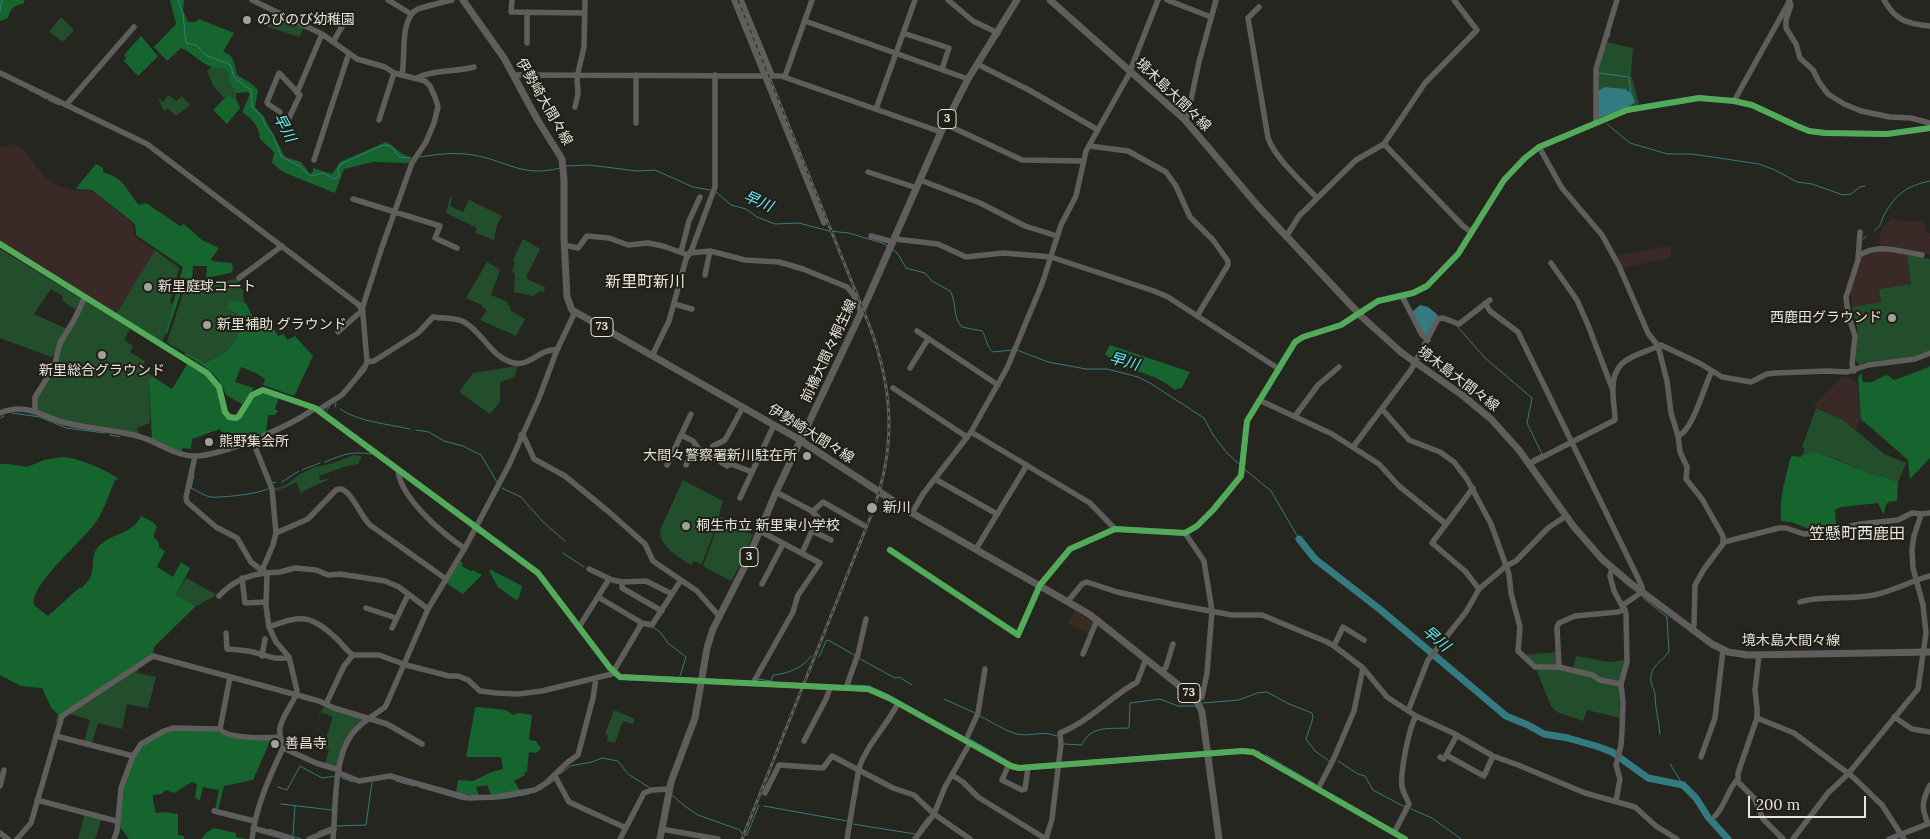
<!DOCTYPE html>
<html>
<head>
<meta charset="utf-8">
<style>
  body { margin:0 }
  #map { position:relative; width:1930px; height:839px; overflow:hidden; background:#262621; font-family:Lora,serif }
  canvas { display:block }
  .scale { position:absolute; left:1748px; top:796px; width:118px; height:22px; box-sizing:border-box; border:2px solid #e5e4de; border-top:0; padding-left:6px; font-size:15px; line-height:18px; white-space:nowrap; color:#e5e4de; -webkit-text-stroke:4px #201e15; paint-order:stroke }
</style>
</head>
<body>
<div id="map">
<canvas width="1930" height="839"></canvas>
<div class="scale">200 m</div>
</div>
<script>
const ctx = document.querySelector('canvas').getContext('2d');
ctx.lineJoin = 'round';
function fill(path, color) {
  ctx.fillStyle = color;
  ctx.fill(path, 'evenodd');
}
function strokePath(path, color, width, dash) {
  ctx.strokeStyle = color;
  ctx.lineWidth = width;
  ctx.lineCap = dash ? 'butt' : 'round';
  ctx.setLineDash(dash || []);
  ctx.stroke(path);
}
function write(font, color, halo, rows, align = 'center') {
  ctx.font = font + ' Lora,"Noto Sans JP",serif';
  ctx.lineWidth = 4;
  ctx.setLineDash([]);
  ctx.textBaseline = 'middle';
  ctx.strokeStyle = halo;
  ctx.fillStyle = color;
  for (const [text, x, y, turn = 0] of rows) {
    ctx.save();
    ctx.translate(x, y);
    ctx.rotate((+turn || 0) * Math.PI / 180);
    ctx.textAlign = isNaN(turn) ? turn : align;
    if (halo) ctx.strokeText(text, 0, 0);
    ctx.fillText(text, 0, 0);
    ctx.restore();
  }
}
fill(new Path2D(`
  M12 144 20 146 25 151 45 178 61 187 77 191H90L95 193 133 224 134 236 155 250 116 314 0 242V148Z
  M1891 219 1926 223 1925 231 1930 233V255L1885 245 1884 249 1907 255 1911 284 1879 289 1881 302 1852 307 1850 290 1861 254 1879 251 1880 237 1882 229Z
  M1667 246H1671L1670 258 1623 268 1616 256Z
  M1844 375 1857 383 1861 419 1855 430 1843 420 1813 406Z`), '#3a2926');
fill(new Path2D(`
  M1075 608 1094 621 1089 634 1068 624Z`), '#382a20');
fill(new Path2D(`
  M271 13 304 28 299 37 265 26Z
  M61 17 74 30 63 42 49 32Z
  M1607 42 1633 48 1631 74 1639 105 1632 106 1598 119 1597 75Z
  M211 67H220L227 70 230 83 236 93V99L228 95 224 98 213 86 207 71Z
  M169 95 176 101 182 96 190 105 176 116 167 108 164 111 159 100 160 98 162 102Z
  M450 197H452L450 206 463 212 469 200 502 216 497 225 494 240 475 233 477 228 446 213Z
  M523 239 540 249 527 275V279L545 287 544 292 540 291 533 296 514 292 515 274 512 271 515 262 513 260Z
  M0 249 82 299 75 309 63 301V296L51 289 34 314 67 329 55 354 51 357 0 338Z
  M155 250 179 268 170 302 173 304 163 341H160L116 314Z
  M1907 255 1930 259V350L1913 357 1865 362 1860 365 1855 360 1858 332 1852 307 1881 302 1879 289 1911 284Z
  M487 262 500 270 491 295 508 302 507 305 510 306 511 311 525 319 516 336 480 320 487 310 482 307V305L466 298Z
  M237 279 243 291 244 303 230 302 231 311 239 315 242 323C235 348 225 353 203 363L169 344 167 342 186 285Z
  M86 301 130 329 124 340 133 346 130 352 145 361 142 369 152 376 149 380 150 423 137 428 139 434 62 420 38 410 36 401 61 345Z
  M517 366 515 377 500 382V402L490 414 459 392 473 373Z
  M1816 408 1843 420 1884 454 1906 463 1898 482C1885 476 1874 475 1861 470 1843 463 1822 449 1802 455L1805 448 1802 447Z
  M354 455 361 456V460H359V464L344 467 319 476 320 480 330 479 303 491 302 495 296 482 287 487 274 491 273 489 286 485 300 474 315 467 330 464Z
  M683 480 723 501 719 514 720 517 702 563 700 564 694 561 691 565C678 556 660 548 660 530Z
  M721 517 731 520 729 525 753 535 741 564 731 581 703 566Z
  M186 578 217 595 196 606 176 595Z
  M1558 652 1557 664 1538 666 1524 655Z
  M1576 656 1610 662 1625 660 1620 681 1601 679 1573 668Z
  M1553 667 1619 685 1620 718 1587 710 1583 721 1557 712 1551 706 1536 669Z
  M138 668 137 673 156 677 148 708 127 704 122 729 98 723 92 743 84 742 90 720 68 713Z
  M325 706 365 719 351 733 338 767 325 764 329 750 323 746 333 717 321 712 313 732 320 713Z
  M614 710 635 719 633 724 623 721 615 743 607 741 608 735 605 734Z
  M85 813 102 818 95 839H78Z`), '#234e2b');
fill(new Path2D(`
  M0 0H25L23 4C14 5 10 9 8 18L0 21Z
  M170 0H184L183 10 188 22H195L199 19 234 33 223 52C235 55 234 64 237 75L252 84 258 90 255 107 264 117 285 157 301 162 310 174 313 171V168L332 174 340 162 386 142C396 146 400 156 412 157L409 163 373 162 344 169 335 193 283 172 272 163 274 152 260 139C259 126 252 119 242 112L250 94 247 92 236 93 230 83 227 70C221 67 217 68 212 67 200 63 192 52 181 48L167 61 154 47 176 24Z
  M141 36 158 56 138 76 124 61 126 58 124 55Z
  M228 95 236 99 240 108 227 124 213 110Z
  M96 164 103 168V172C127 180 124 188 139 205L146 203 180 226 184 224 202 240 219 248 211 259 212 261 232 263 233 270 230 273 206 278 207 266H193L192 279 186 280 184 283 167 334 165 333 183 267 136 235 135 224 92 190 76 189 77 187Z
  M234 301 246 303 255 322 266 316 278 336 284 334 287 340 295 336 313 356 294 396 263 385 265 379 256 373 241 367 235 382 254 388 242 404 226 395C219 373 203 365 184 354L187 353 204 363C225 353 235 348 242 323L239 315 226 308 230 302Z
  M1110 345 1190 372 1181 389 1179 388 1175 390C1171 387 1167 384 1162 381 1144 371 1121 369 1105 354Z
  M188 363C199 370 212 377 217 390 221 399 220 413 228 420L239 419 255 396 265 393 279 396 275 409 278 411 275 415H268L266 433 227 447 220 429 192 439 191 449 183 448 180 453 152 440 149 380 152 376 172 389Z
  M1930 366V458L1910 479 1908 460 1861 419 1858 378 1861 373 1863 382C1877 384 1877 377 1888 375L1893 380C1896 380 1927 368 1930 366Z
  M1813 452C1830 456 1845 464 1861 470 1874 475 1884 476 1898 482L1897 501 1888 502 1885 507 1884 515 1878 503 1841 507 1835 510 1836 524 1807 528 1791 522 1781 521C1779 499 1785 478 1791 457L1793 456 1801 457 1802 455Z
  M62 457C80 458 104 469 119 479L115 480C110 492 105 507 98 519 86 539 30 583 34 605L48 616 79 588H82C85 584 90 580 91 575 95 564 90 554 100 545 113 533 133 534 141 516L153 522 157 527 153 536 159 543V547L165 551 157 567 173 577 181 562 190 568 176 595 196 606 155 646 152 655 62 714 58 722H56L58 714 52 709 42 688 21 686 0 675V464H8L27 467 44 460Z
  M459 561 463 563 462 566 471 571 473 570 482 575 463 594 446 583Z
  M491 570 522 586 519 598 516 600 498 587 489 571Z
  M478 707 506 710 513 715 518 713 532 715 529 740 536 741 541 749 536 753 529 752 527 772H524L525 775 514 781 521 792 491 795 487 785 476 787 479 796 456 793 458 780 473 781 492 772 503 769 501 757H466L475 708Z
  M174 730 216 731 228 736 271 739 253 780 224 786 218 810H215L219 790 203 787 200 800 195 798 197 784 192 782 174 793 166 790 161 794 153 795V801L156 813 164 812 178 814V835L184 836V839H129L119 826C122 800 124 765 143 745 147 741 167 732 174 730Z
  M214 828 236 833V837L247 839H201L207 832Z`), '#16652e');
fill(new Path2D(`
  M1605 87 1625 89 1632 94 1635 102 1630 106 1599 118 1597 111 1598 91Z
  M1420 305 1428 307 1438 315 1428 336H1424L1412 312Z`), '#347b81');
strokePath(new Path2D(`
  M178 0 183 14 186 43 196 45 207 56 227 63 231 66 233 75 237 80 251 90 252 107 262 116 265 125 273 135 281 156 301 167 310 176 324 173 334 179 339 176 338 169 341 164 383 145 391 146 399 157 410 158
  M0 11 2 0
  M1609 37 1610 32
  M1599 73 1629 77 1631 94
  M29 90 33 92
  M35 93 40 95
  M41 96 46 99
  M48 100 59 105
  M1607 124 1630 143 1657 151 1668 154H1692L1759 164 1775 170 1797 182 1812 184 1843 195 1851 194 1860 187 1865 186
  M420 157C438 154 455 152 473 155 508 161 522 178 560 168
  M566 166 589 165 637 171 655 170 693 187 710 190
  M716 192 731 205 746 209 757 217 775 224 799 223 829 231 849 233 882 243 889 247
  M1874 231C1883 224 1880 223 1884 215 1896 194 1906 186 1930 181
  M1863 239 1867 236
  M892 249 898 254 906 268 925 273 932 281 950 291C957 302 952 317 962 327L982 331C987 338 986 347 993 352L1013 350
  M1457 326 1485 358 1532 398 1527 423 1542 454 1532 459
  M1017 350 1048 362 1086 369H1107L1138 377 1150 383 1204 418 1213 435 1228 454 1240 465
  M357 373 362 366
  M335 407 336 403
  M340 409C359 422 388 424 410 429
  M326 411 330 406
  M12 413 40 417 66 428 105 433
  M0 418 4 416
  M416 430 429 432 444 441 463 446 481 455 497 482
  M110 435 120 437
  M325 462C344 454 352 451 372 454
  M1243 468 1271 491 1299 539
  M302 470 320 463
  M194 475 191 488C197 491 203 495 210 497 220 498 262 494 269 488
  M282 482 299 471
  M272 483 276 482
  M502 488 521 497 543 522 565 541
  M563 553 584 567
  M1643 598 1667 617 1669 651C1665 659 1655 663 1652 672 1648 681 1654 687 1655 695 1655 708 1659 721 1660 734
  M653 627 660 632 669 644 686 657 680 676
  M819 657 826 641 828 640 856 656
  M860 659 895 678 899 677 912 685
  M757 679 771 681 773 675C787 674 803 668 811 656
  M628 680H632
  M850 685 869 686 887 694
  M944 699 975 713
  M1203 703 1239 700 1257 693 1267 692 1289 704 1312 713 1313 718 1306 739 1315 751 1329 761
  M980 716C992 722 1005 731 1017 734 1030 737 1044 730 1057 736
  M950 729 964 737
  M970 739 1008 761
  M1064 744 1082 745C1090 725 1110 729 1129 728L1130 703 1160 699 1178 706H1196
  M1248 749 1260 752
  M1266 755 1315 784
  M1338 761 1358 774 1365 776 1373 790 1405 807
  M1670 764 1683 785
  M560 774 570 766 592 762 602 758 618 761 628 774 650 788
  M342 778 353 782
  M396 781 414 786
  M278 787 287 790 300 766 322 778 336 776
  M419 787 464 800
  M540 790 555 780
  M672 795 686 807 698 815 740 830 742 834
  M501 799 529 794
  M281 804 332 810
  M764 806 847 821
  M1411 809 1432 818 1461 839
  M853 824 915 834
  M337 826 366 825 372 782
  M269 829 301 839
  M919 829 928 817
  M318 832 331 827
  M293 835 295 806
  M745 835H747L759 805`), '#347b81', 1);
strokePath(new Path2D(`
  M1299 539 1315 559 1382 611 1506 716 1528 725 1544 734 1568 738 1599 747 1612 752 1648 778 1683 785 1696 798 1708 817 1728 839`), '#347b81', 7);
strokePath(new Path2D(`
  M252 0 322 34 357 59 385 67 394 73 425 81 430 86 435 97 438 107 434 123 426 142 412 163 382 247 362 309
  M388 0 411 14
  M512 0 511 12 585 13
  M734 0 824 223
  M741 0 772 75
  M948 0 973 21 998 33
  M1167 0 1211 17
  M1789 0 1791 5 1786 20V28L1796 44 1800 58 1813 70 1819 82 1828 94 1844 104 1861 111 1890 117 1911 118 1930 123
  M1884 0C1895 20 1907 24 1930 26
  M1259 7 1248 18 1268 138C1275 158 1302 182 1317 198
  M805 21 968 79
  M903 33 949 48 942 69
  M333 42 347 18
  M527 43V12
  M977 64 1029 90 1098 130
  M0 73 147 144 359 305 363 314 367 362 364 369 342 395 318 410
  M402 74C406 56 399 18 418 9 429 5 441 3 452 0
  M514 75 781 76 941 132
  M785 76 812 0
  M417 78C430 70 457 72 474 67
  M297 93 322 34
  M1734 101 1789 2
  M66 105 134 27
  M575 107 578 94 577 77 584 47 585 0
  M876 109 915 0
  M280 112 268 104 267 102 279 73 300 95 288 120
  M379 120 394 73
  M1185 120 1188 114 1199 62 1216 0
  M636 123V75
  M1596 123V69L1617 0
  M945 124 1022 160 1083 161
  M1384 144 1463 226 1471 232
  M1089 146 1128 151 1166 172 1176 186 1190 217 1213 240 1228 261V265L1197 316
  M1539 147 1562 188 1602 235 1619 266 1648 333 1658 346 1667 381 1671 413 1678 436 1680 452 1687 467 1686 479 1702 499 1723 536V544L1704 569 1695 585 1694 625 1692 630
  M314 160 348 56 350 55
  M868 172 917 188
  M920 180 980 203 1025 226 1057 236
  M353 199 440 226 435 238 457 248
  M871 236 893 242
  M1286 237 1299 216 1356 160 1384 144 1425 83 1477 30 1454 0
  M895 239 938 244 966 257 1003 253 1051 257 1154 291 1168 297 1279 369
  M0 244 207 373 219 387 225 412 229 417 236 418 239 416 252 395 263 390 315 408 538 573 610 668 620 677 868 689 889 698 1011 766 1019 768 1242 751 1253 752 1405 839
  M564 245 578 248 587 236 609 238 628 245 648 243 663 246 688 255
  M681 252 689 221 700 197
  M690 253 710 251 745 260 779 262 803 269 847 287 853 294 861 312
  M1858 256C1879 242 1900 252 1922 255
  M1551 263 1577 300 1588 325 1612 388
  M705 275 710 251
  M239 278 282 246
  M1402 296 1422 335 1428 340
  M1485 303 1490 311 1518 332 1638 578 1642 587V592L1623 605
  M674 304 692 309
  M917 331 998 385
  M338 332 358 314 363 311
  M652 356 669 321 686 259 692 249 715 187V75
  M367 362 374 361 418 333 433 317C444 319 454 317 464 322 483 332 491 358 514 363 530 367 540 348 557 350
  M910 368 928 339
  M1854 371 1852 364 1855 336 1848 314 1846 297 1858 260 1860 232
  M893 388 967 437
  M1259 400 1332 434 1379 464 1399 486 1446 524
  M1382 409 1409 440 1440 452 1454 462 1467 479 1491 524 1509 574 1511 593 1520 627 1518 651 1535 667H1559L1592 675 1600 680 1621 684
  M35 411V397L54 367 60 343 74 320 85 297
  M0 413C27 402 42 417 66 423 91 429 117 430 141 437 160 443 175 456 195 456 222 456 293 425 315 408
  M1295 416 1318 385 1339 367
  M971 432 1090 503 1115 529
  M521 435 524 437 534 459 565 476 609 512 645 544 653 561 697 591 719 616
  M681 435 693 441 698 448 727 466 731 464 752 472
  M1678 436C1693 431 1704 386 1712 371
  M252 439 272 489 276 533 273 545 263 568 265 573 280 572 295 568 316 570 328 575 340 574 385 581 399 587 428 609
  M1353 447 1411 370 1438 319 1443 318 1459 324 1490 300
  M710 454 713 446 725 440 743 407
  M195 456 186 497 187 502 216 527 237 538 251 562 260 569 263 568
  M1529 464 1615 420C1615 411 1613 402 1613 393 1611 357 1635 357 1661 345L1701 364 1722 377 1751 382 1767 374 1776 373 1827 371 1847 372 1868 365 1915 359 1930 353
  M667 465 691 414
  M686 465 696 445
  M398 469C399 497 442 533 464 548
  M935 479 997 514
  M1473 488 1432 543 1465 571 1479 589
  M776 492 810 510 818 517 802 553
  M740 498 774 425
  M812 512 823 502 863 525
  M912 513 923 494 971 432 1007 368 1042 284 1061 225 1076 196 1086 151 1128 76 1158 0
  M812 531 831 540
  M276 533 308 519 336 490C349 483 359 515 370 525L446 579
  M1185 533 1204 561 1212 611 1207 673 1202 697 1197 701
  M1724 542 1779 528H1786L1804 534 1818 533 1860 524 1898 520 1912 513 1922 514
  M976 549 1027 465
  M890 550 1018 635 1040 585 1070 549 1115 529 1185 533 1197 526 1213 510 1241 476 1247 421 1295 342 1303 337 1341 325 1378 301 1413 293 1427 286 1458 254 1504 180 1525 158 1539 147 1627 110 1699 98 1734 101 1752 105 1797 126 1809 131 1825 133 1887 134 1930 128
  M1612 568 1610 576 1614 591 1626 613 1627 662 1621 684 1623 703 1622 731 1621 745 1616 765 1620 779 1616 801
  M589 569 612 580 622 582 646 581 672 594
  M267 573 266 606 269 627 276 642 289 657 297 691C296 700 282 715 280 728 278 735 283 741 283 748L316 763 339 770
  M242 578 245 603 266 602
  M622 582V588L662 611
  M762 584 783 544
  M219 596C233 581 246 576 265 573
  M598 597 642 623 652 625 681 580
  M1068 601 1082 584 1087 582 1117 592 1172 604 1232 615H1262L1327 642 1334 646 1363 668 1387 697 1416 716 1453 733 1493 756 1518 765 1585 793 1635 807 1656 826 1677 839
  M1800 602C1820 595 1851 600 1874 595 1893 591 1911 581 1930 576
  M366 608 396 618
  M269 627C303 614 312 615 339 641 343 646 347 651 353 655H379L406 665 449 676H458L468 680 480 691 496 693 518 694 542 691 612 674 642 623
  M579 627 609 579
  M392 628 408 595
  M226 633 227 649C236 650 245 650 253 652 265 655 276 661 289 657
  M1334 646 1343 627 1364 640
  M1083 654 1097 620
  M1759 655 1755 690 1757 708V718L1738 773V782L1754 798 1763 819 1783 839
  M262 656 265 639
  M1559 667 1557 627 1559 623 1575 616 1618 612 1625 609
  M1162 672 1166 667 1173 644
  M753 683 793 612 798 595 820 563 760 531
  M846 688 858 654 866 619
  M326 704 344 666 353 655
  M1408 711 1428 660 1466 612 1479 589 1506 566 1516 561 1548 528 1566 516
  M1894 717 1912 729 1930 732
  M1757 718 1794 733 1853 777 1882 805 1904 839
  M220 729 230 677
  M56 736 133 756
  M966 740 978 713 985 669
  M804 741 826 699 830 688
  M1446 755 1484 776 1493 756
  M1440 757 1444 759 1457 735
  M1701 757 1715 718 1723 650
  M1009 764 1002 780 1022 790 1025 789 1028 768
  M339 773 359 781 390 776 468 798 496 797 535 790 546 783 568 762 578 755 593 698 596 679
  M952 775 963 782 978 797 1046 839
  M555 776 569 802 626 828
  M0 786 4 770
  M1318 789 1334 758 1354 711 1363 668
  M765 793 779 765 823 768 832 756 893 788 914 795 934 814 970 839
  M37 800 116 821
  M214 811 254 821
  M1715 816C1726 805 1728 788 1738 779
  M1928 824C1921 807 1922 801 1930 785
  M253 828 292 839
  M661 829 718 839
  M0 833 8 839
  M1394 833 1409 804C1407 798 1403 793 1402 786 1400 772 1409 728 1416 716
  M17 839 31 823 62 716 153 656 319 701 334 708 387 724 422 744
  M114 839 117 831 121 788 133 756 141 744 164 731 173 728 220 729C227 739 267 738 280 737
  M252 839C256 806 269 778 283 748
  M309 839 334 829
  M333 839C336 808 333 759 352 734 360 723 374 715 385 707L388 701 428 609 466 546 509 465 539 398 557 350 575 312
  M620 839 644 793 652 790 669 789
  M847 839 859 768C867 744 887 726 898 703
  M915 839 934 814 945 787 970 743
  M1046 839 1052 819 1061 744 1060 733C1090 721 1110 697 1137 682L1146 659
  M1793 839 1828 793 1848 774 1918 689 1926 633 1923 605 1913 568 1912 549 1914 536 1921 515 1922 514 1930 513
  M1889 839 1930 823`), '#5f5e5d', 5.5);
strokePath(new Path2D(`
  M463 0 504 58 537 119 562 159 564 180V238L567 297 572 310 795 437 912 513 1089 614 1186 691 1197 701 1202 712 1219 839
  M1050 0 1185 120 1258 206 1362 317 1402 353 1462 395 1491 419 1519 450 1574 527 1602 559 1630 583 1712 644 1728 652 1748 655 1930 652
  M660 839 671 782 695 718 707 648 713 629 745 566 776 492 868 298 941 132 968 79 1017 0`), '#605e5c', 7);
const rail = new Path2D(`
  M738 0 870 327C893 390 896 444 874 508L742 839`);
strokePath(rail, '#61605e', 3);
strokePath(rail, '#201e15', 1, [4]);
strokePath(new Path2D(`
  M0 244 207 373 219 387 225 412 229 417 236 418 239 416 252 395 263 390 315 408 538 573 610 668 620 677 868 689 889 698 1011 766 1019 768 1242 751 1253 752 1405 839
  M890 550 1018 635 1040 585 1070 549 1115 529 1185 533 1197 526 1213 510 1241 476 1247 421 1295 342 1303 337 1341 325 1378 301 1413 293 1427 286 1458 254 1504 180 1525 158 1539 147 1627 110 1699 98 1734 101 1752 105 1797 126 1809 131 1825 133 1887 134 1930 128`), '#51ab58', 6);
for (const [x, y, r, color] of [
  [247,20,5,"#a2a29c"],
  [148,287,5,"#a2a29c"],
  [1892,318,5,"#a2a29c"],
  [207,325,5,"#a2a29c"],
  [102,355,5,"#a2a29c"],
  [209,442,5,"#a2a29c"],
  [807,456,5,"#a2a29c"],
  [872,508,6,"#a2a29c"],
  [686,526,5,"#a2a29c"],
  [275,744,5,"#a2a29c"]
]) {
  const dot = new Path2D();
  dot.arc(x, y, r, 0, 2 * Math.PI);
  ctx.fillStyle = color;
  ctx.fill(dot);
  strokePath(dot, '#201e15', 2);
}
for (const [x, y, w] of [
  [947,119,18],
  [602,327,22],
  [749,557,18],
  [1189,693,22]
]) {
  const box = new Path2D();
  box.roundRect(x - w / 2, y - 9.5, w, 19, 4);
  ctx.fillStyle = '#201e15';
  ctx.fill(box);
  strokePath(box, '#e5e4de', 1);
}
write('bold 12px', '#e5e4de', null, [
  ["3",947,119],
  ["73",602,327],
  ["3",749,557],
  ["73",1189,693]
]);
write('14px', '#e5e4de', '#201e15', [
  ["のびのび幼稚園",257,20],
  ["新里庭球コート",158,287],
  ["西鹿田グラウンド",1882,318,"right"],
  ["新里補助 グラウンド",217,325],
  ["新里総合グラウンド",102,371,"center"],
  ["熊野集会所",219,442],
  ["大間々警察署新川駐在所",797,456,"right"],
  ["新川",883,508],
  ["桐生市立 新里東小学校",696,526],
  ["善昌寺",285,744]
], 'left');
write('14px', '#e5e4de', '#201e15', [
  ["境木島大間々線",1173,95,44],
  ["伊勢崎大間々線",544,102,60],
  ["前橋大間々桐生線",829,351,-65],
  ["境木島大間々線",1458,379,37],
  ["伊勢崎大間々線",811,434,32],
  ["境木島大間々線",1791,641]
]);
write('italic 15px', '#5df0fd', '#201e15', [
  ["早川",284,128,62],
  ["早川",758,202,23],
  ["早川",1124,362,15],
  ["早川",1436,639,41]
]);
write('16px', '#e5e4de', '#201e15', [
  ["新里町新川",645,282],
  ["笠懸町西鹿田",1857,534]
]);
</script>
</body>
</html>
